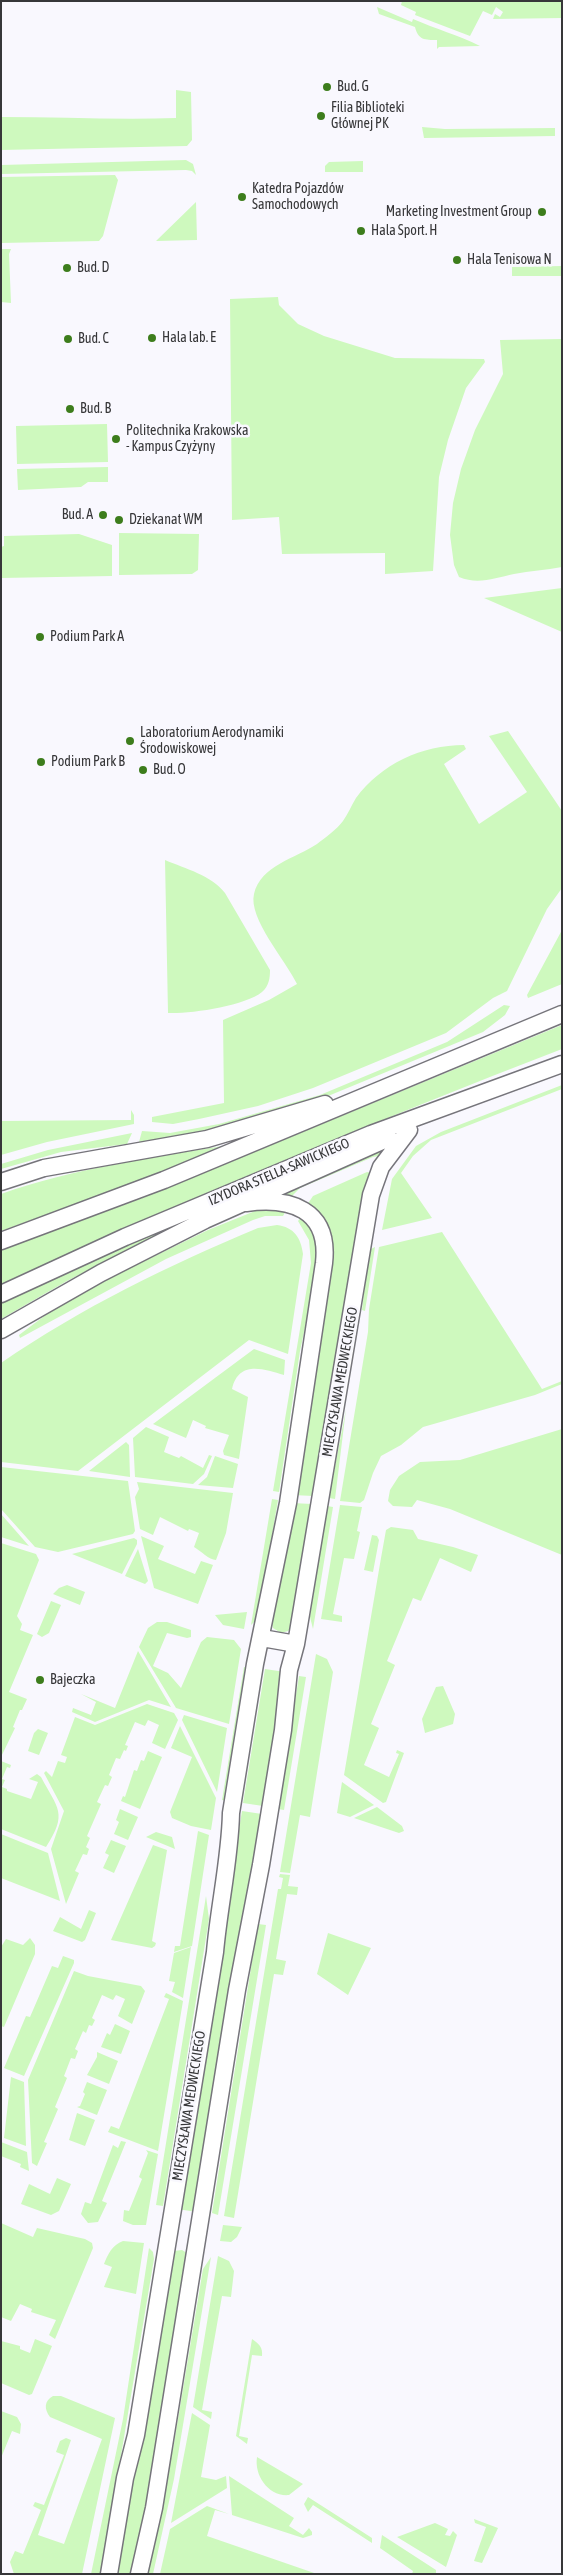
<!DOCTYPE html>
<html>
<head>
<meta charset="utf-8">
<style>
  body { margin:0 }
  #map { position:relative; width:563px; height:2575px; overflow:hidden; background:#f9f8fe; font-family:"Asap Condensed",sans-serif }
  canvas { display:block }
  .frame { position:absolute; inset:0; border:2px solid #373739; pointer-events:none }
</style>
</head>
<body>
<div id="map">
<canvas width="563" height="2575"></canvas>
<div class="frame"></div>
</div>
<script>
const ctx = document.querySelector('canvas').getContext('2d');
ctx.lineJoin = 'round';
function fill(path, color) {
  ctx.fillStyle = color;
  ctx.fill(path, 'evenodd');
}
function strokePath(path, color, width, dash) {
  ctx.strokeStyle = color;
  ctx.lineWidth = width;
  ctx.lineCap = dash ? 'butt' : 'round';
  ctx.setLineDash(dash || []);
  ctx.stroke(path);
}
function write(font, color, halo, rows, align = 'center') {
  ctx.font = font + ' "Asap Condensed",sans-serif';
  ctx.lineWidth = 5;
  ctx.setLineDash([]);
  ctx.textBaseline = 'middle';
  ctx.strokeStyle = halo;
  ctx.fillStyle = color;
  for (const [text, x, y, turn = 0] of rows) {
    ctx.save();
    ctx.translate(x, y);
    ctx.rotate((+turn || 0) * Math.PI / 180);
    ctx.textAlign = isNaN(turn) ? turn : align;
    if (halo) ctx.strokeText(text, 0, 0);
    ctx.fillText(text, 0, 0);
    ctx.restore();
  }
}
fill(new Path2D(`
  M402 1H562V18L493 19 495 14 500 17 503 12 496 7 492 15 483 11 470 36 415 15 416 12 401 5Z
  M377 7 412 22 413 19C436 29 458 35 480 46L439 47 437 49V40C425 40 418 40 415 27L379 14Z
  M176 90 191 92 192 140 187 146 1 150V91L2 117C60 117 118 120 176 118Z
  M422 127 445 129 555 128V136L424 138Z
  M186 160 193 164 196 175 192 171 186 170 1 174V165Z
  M363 161V172H325V166L329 162Z
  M115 175 118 180 103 236 99 241 1 243V177Z
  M196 202 197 240 156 241Z
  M1 249H11L9 254 11 303 1 302Z
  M562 266V276H512V267Z
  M278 297 279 305 298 324 324 336 395 358 484 359 485 362 466 388 448 440 439 477 433 571 385 574V553L282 554 279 517 232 520 230 299Z
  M562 339V567C546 570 530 571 514 574 495 578 478 585 459 577L454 565 450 535 453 503 461 469 475 430 503 374 500 340Z
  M107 424 108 462 17 464 16 426Z
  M108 467V482H88L81 487 18 490 17 469Z
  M119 533 199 534 198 570 192 574 119 575Z
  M79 534 112 545V576L1 578V547L4 546V536Z
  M562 588V632L484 598Z
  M508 731 562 811V888L547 909 507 991 493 998 446 1033 313 1088 258 1106 199 1119 173 1124 152 1122V1117L224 1103 223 1020 269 1000 297 984C286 961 248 918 254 894 260 866 296 858 317 844 325 838 337 829 343 821 348 814 351 806 356 798 381 764 422 745 464 745L466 749 444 764 479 824 527 792 489 736Z
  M165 860C186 869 211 875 225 893L270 970C270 978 269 986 262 992 245 1006 190 1014 168 1013Z
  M562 930V984L528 998 527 995Z
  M504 1005 510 1006 505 1015 483 1032 316 1101 231 1127 139 1142 142 1131 170 1133 219 1124 320 1095 447 1042Z
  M562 1025V1049C373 1122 185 1200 1 1284V1250L145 1197Z
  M562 1085V1089L431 1140 413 1156 401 1173 432 1218 382 1230 392 1179 416 1146 441 1132Z
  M131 1110 134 1115V1124L47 1142 1 1155V1121L131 1120Z
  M132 1133 127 1144 61 1152 1 1169V1164L48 1150Z
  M388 1144 379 1156 373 1157 300 1188 292 1196 282 1194Z
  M228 1145 151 1177 1 1231V1194C74 1168 152 1158 228 1145Z
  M367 1172 372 1173 353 1254 313 1496 293 1495 332 1260 307 1205 313 1196Z
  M220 1206 148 1239 67 1281 1 1319V1303L146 1237Z
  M260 1209H287L283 1216H265L253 1220 166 1259 20 1338 19 1335 59 1305 112 1277 208 1230Z
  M301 1217 307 1222 317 1240V1271L300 1351 279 1492 273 1491 311 1263 309 1240 298 1221Z
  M277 1225C294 1227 301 1238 303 1254L288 1354 249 1340 78 1471 1 1462V1363C81 1308 169 1265 258 1228Z
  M442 1232 542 1389 562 1381V1384L535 1395 423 1427 401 1445 381 1456 373 1473 364 1500 360 1503 340 1501 368 1332 369 1309 379 1247Z
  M375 1247 365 1311 362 1310 369 1250Z
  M254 1349 285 1360 284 1375C263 1369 239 1360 232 1389L248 1397 239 1459 224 1455 223 1451 229 1435 205 1428 206 1426 193 1420 186 1438 153 1424Z
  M346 1409 335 1499 329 1498Z
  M146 1427 169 1437 164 1452 179 1458 181 1456 203 1468 209 1455 212 1456 204 1474 193 1484 135 1477 133 1438Z
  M562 1429V1555L450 1509 417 1500 412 1507 393 1506 388 1501 390 1490 399 1476 420 1462 460 1460Z
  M126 1442 129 1445 130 1477 89 1471Z
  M215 1456 238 1464 233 1488 198 1485 207 1477Z
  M1 1467 128 1481 135 1531 133 1534 58 1552 35 1547 1 1509Z
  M137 1482 233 1493 226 1533 216 1560C209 1560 201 1551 194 1547L199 1533 189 1529 188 1531 160 1517 153 1535 140 1529 135 1497 139 1489Z
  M272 1499 278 1500 260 1607 257 1619 251 1625Z
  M292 1503 312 1504 292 1627 288 1631 281 1633 273 1628 272 1623Z
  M340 1505 362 1507 357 1531 360 1532 354 1559 344 1558 333 1614 342 1616V1622L321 1619Z
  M327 1506 333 1507 313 1629 310 1617Z
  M1 1514 29 1546 1 1537Z
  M391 1527 413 1530 418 1539 453 1547 478 1555 471 1572 440 1558 421 1601 413 1598 387 1661 395 1665 371 1724 379 1728 364 1765 389 1777 399 1754 396 1753 397 1750 404 1753 386 1802 383 1803 344 1775 381 1558 386 1530Z
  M372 1535 377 1536 379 1540 373 1572 364 1570Z
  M141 1536 164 1546 158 1559 195 1574 201 1561 213 1565 198 1604 154 1588Z
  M134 1538 137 1540V1544L122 1574 72 1554Z
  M1 1543 36 1554 39 1560 17 1616 22 1624 20 1630 33 1635 9 1692 27 1699 22 1710H20L13 1727 15 1728 1 1757Z
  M138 1549 148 1581 145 1584 125 1576Z
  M67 1585 85 1592 80 1605 53 1594 59 1588Z
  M51 1601 61 1605 49 1633 42 1637 37 1634Z
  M247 1612 244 1629 223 1625 215 1615Z
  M157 1622H167L191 1630V1637L187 1638 167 1633 153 1666 168 1673 181 1688 201 1642 207 1637 234 1640 241 1649 229 1724 176 1708 139 1647 148 1628Z
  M138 1651 171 1707 149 1700 95 1722 72 1712 73 1708 91 1715 96 1702 81 1694 115 1708Z
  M316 1654 327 1659 333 1672 310 1817 300 1815 290 1873 280 1872Z
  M244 1667 250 1668 228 1801 222 1800Z
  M265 1669 285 1672 263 1806 243 1803Z
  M299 1676 306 1677 284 1810 278 1809Z
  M443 1686 455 1714 453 1724 425 1733 422 1719 436 1687Z
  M147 1704 174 1713 178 1720 165 1749 152 1743 159 1725 148 1720 145 1726 135 1722 125 1745 128 1746 126 1751 124 1750 120 1759 116 1758 109 1775 112 1777 108 1786 105 1785 97 1802 101 1804 87 1836 90 1838 86 1847 89 1849 87 1855 83 1854 75 1871 79 1873 66 1904 51 1849 64 1811 44 1773 46 1771 52 1777 58 1761 65 1763 67 1757 61 1755 75 1717 95 1725Z
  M184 1715 227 1728 217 1792 182 1720Z
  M180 1726 216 1798 211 1830 191 1826 172 1818 170 1812 192 1757 171 1748Z
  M38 1729 48 1733 39 1755 28 1751 34 1733Z
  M148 1751 162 1757 140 1809 121 1801 123 1796 125 1797 134 1770 137 1771 141 1760 144 1761Z
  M1 1761 11 1765 10 1768 7 1767 2 1779 5 1780 2 1787 7 1789V1791L31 1799 38 1782 29 1779 37 1774 41 1777C58 1809 68 1813 46 1847L1 1829Z
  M342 1782 374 1805 350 1817 337 1813Z
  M377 1807 402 1826 404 1831 399 1833 354 1818Z
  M120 1809 138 1817 128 1840 114 1834 119 1822 116 1820Z
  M242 1811 262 1814 197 2212 177 2209Z
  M198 1831 209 1835 192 1946 174 1952 175 1946H180Z
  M156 1832 172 1837 175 1849 146 1837Z
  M1 1834 48 1853 60 1901 1 1878Z
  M111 1840 126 1846 114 1873 103 1868 109 1855 105 1853Z
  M153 1845 167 1850 152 1941 156 1943 155 1946 152 1948 111 1940Z
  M280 1874 290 1875 288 1886 298 1887 297 1895 287 1894 276 1959 286 1961 283 1975 274 1974 234 2218 224 2216 278 1889H281L283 1878 279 1877Z
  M206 1896 209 1919 163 2206 156 2205Z
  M89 1910 96 1913 85 1940 82 1942 53 1931 60 1917 81 1929Z
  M258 1924 266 1925 218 2215 212 2213Z
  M328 1933 371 1948 348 1995 317 1974Z
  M30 1938 35 1945V1954L4 2027 1 2026V1947L6 1939 23 1945Z
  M191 1947 183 1998 172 1992 175 1982 169 1981 174 1953Z
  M63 1956 74 1960V1963L24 2076 4 2068 26 2016 30 2017 52 1966 58 1968Z
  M74 1971 88 1976 141 1986 145 1991 132 2024 118 2016 125 1999 116 1995 113 2000 102 1995 92 2018 95 2020 92 2026 89 2025 86 2033 83 2031 75 2049 78 2051 75 2059 71 2058 64 2076 67 2078 55 2107 58 2109 44 2142 47 2143 37 2166 32 2163 28 2080Z
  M166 1993 183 2001 158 2151 108 2132 111 2126 119 2129 169 1999 164 1997Z
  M115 2024 130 2031 121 2054 101 2047 107 2033 110 2035Z
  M97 2052 118 2061 109 2084 87 2075 97 2057Z
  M11 2077 24 2082 26 2146 4 2138Z
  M87 2082 107 2090 97 2115 77 2107 80 2106 85 2094 83 2092Z
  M77 2113 95 2120 85 2146 69 2140Z
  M121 2141 126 2142 102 2201 107 2203 98 2222 88 2223 81 2214 85 2202 91 2204 113 2145 118 2148Z
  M1 2142 27 2152 29 2171 20 2167 21 2164 1 2156Z
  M146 2150 158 2154 146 2225H133L123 2221 124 2210 129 2211 142 2179 139 2177 148 2153Z
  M57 2178 71 2184 59 2211 51 2215 21 2204 29 2184 50 2194Z
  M1 2223 33 2237 37 2228 85 2239 92 2243 93 2248 55 2339 49 2335 56 2320 31 2312 32 2309 20 2304 11 2321 1 2317Z
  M223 2225 242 2227 237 2237 231 2242 220 2241Z
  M123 2241 144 2243 136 2294 104 2287 112 2267 104 2264C108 2254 112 2245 123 2241Z
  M149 2248 153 2252 154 2259 101 2574H91L123 2419Z
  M182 2250 187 2253 150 2494 131 2574H117L174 2251Z
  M218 2256 229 2261 234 2271 231 2297 222 2296 202 2410 212 2412 211 2419 193 2407Z
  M211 2257 174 2479 153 2574H146L173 2449 203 2269Z
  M35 2339 52 2346 32 2394 29 2395 1 2383V2341L20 2346V2349L30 2353Z
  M252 2339C259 2344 263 2347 262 2356L252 2355 239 2436 248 2438 247 2444 236 2436Z
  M53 2396H61L115 2418 82 2574H14L10 2562 15 2551 23 2554 41 2510 33 2506 35 2502 44 2505 64 2455 56 2452 60 2441 66 2438 71 2440 38 2535 64 2544 102 2439 50 2417C44 2409 44 2401 53 2396Z
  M1 2411 17 2417 21 2424 20 2434 12 2431 1 2458Z
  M192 2413 210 2425 201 2477 216 2480 226 2476 227 2488 171 2523Z
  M257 2457 303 2484 289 2495C269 2497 254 2476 257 2457Z
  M229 2476 294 2518 289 2526 303 2535 309 2528 312 2532V2535L303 2538 232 2515Z
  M308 2497 372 2538V2543L313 2505 308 2512 304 2504Z
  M207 2506 229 2514 215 2510 207 2536 317 2574H160L170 2529Z
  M474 2519 498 2528 482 2563 474 2561 486 2527 475 2523Z
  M435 2523 448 2529 445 2535 450 2536 453 2531 457 2535 446 2567 397 2537Z
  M382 2535 436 2570V2574H412L413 2571 380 2548Z`), '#cef9be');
const secondary = new Path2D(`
  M1 1182 44 1168 207 1139 325 1104
  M1 1241 164 1180 562 1014
  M1 1294 125 1237 371 1134 562 1064
  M1 1330 101 1273 205 1220 389 1138
  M262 1638 296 1644
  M109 2574 125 2478 136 2435 215 1952C219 1906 230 1859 231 1813L255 1664 288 1503 324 1263C330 1209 290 1197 246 1203
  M139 2574 154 2508 237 1990 261 1865 283 1730 289 1670 296 1644 371 1195 381 1167 409 1130`);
strokePath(secondary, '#76757b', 19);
strokePath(secondary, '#fff', 16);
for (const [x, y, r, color] of [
  [327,87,5,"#3d7d1c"],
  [321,116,5,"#3d7d1c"],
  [242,197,5,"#3d7d1c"],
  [542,212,5,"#3d7d1c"],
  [361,231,5,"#3d7d1c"],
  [457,260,5,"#3d7d1c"],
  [67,268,5,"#3d7d1c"],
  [152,338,5,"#3d7d1c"],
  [68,339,5,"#3d7d1c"],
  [70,409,5,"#3d7d1c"],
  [116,439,5,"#3d7d1c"],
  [103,515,5,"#3d7d1c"],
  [119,520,5,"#3d7d1c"],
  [40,637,5,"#3d7d1c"],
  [130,741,5,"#3d7d1c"],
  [41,762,5,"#3d7d1c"],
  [143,770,5,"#3d7d1c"],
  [40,1680,5,"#3d7d1c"]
]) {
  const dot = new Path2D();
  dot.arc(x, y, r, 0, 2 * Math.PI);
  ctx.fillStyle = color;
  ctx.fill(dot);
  strokePath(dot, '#f9f8fe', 2);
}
write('14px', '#373739', '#f9f8fe', [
  ["Bud. G",337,87],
  ["Filia Biblioteki",331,108],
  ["Głównej PK",331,124],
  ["Katedra Pojazdów",252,189],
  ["Samochodowych",252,205],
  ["Marketing Investment Group",532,212,"right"],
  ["Hala Sport. H",371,231],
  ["Hala Tenisowa N",467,260],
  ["Bud. D",77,268],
  ["Hala lab. E",162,338],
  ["Bud. C",78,339],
  ["Bud. B",80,409],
  ["Politechnika Krakowska",126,431],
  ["- Kampus Czyżyny",126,447],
  ["Bud. A",93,515,"right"],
  ["Dziekanat WM",129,520],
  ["Podium Park A",50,637],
  ["Laboratorium Aerodynamiki",140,733],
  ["Środowiskowej",140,749],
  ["Podium Park B",51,762],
  ["Bud. O",153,770],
  ["Bajeczka",50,1680]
], 'left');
write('14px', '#373739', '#f9f8fe', [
  ["IZYDORA STELLA-SAWICKIEGO",279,1172,-23],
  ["MIECZYSŁAWA MEDWECKIEGO",340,1382,-80],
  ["MIECZYSŁAWA MEDWECKIEGO",189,2106,-81]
]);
</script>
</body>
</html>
